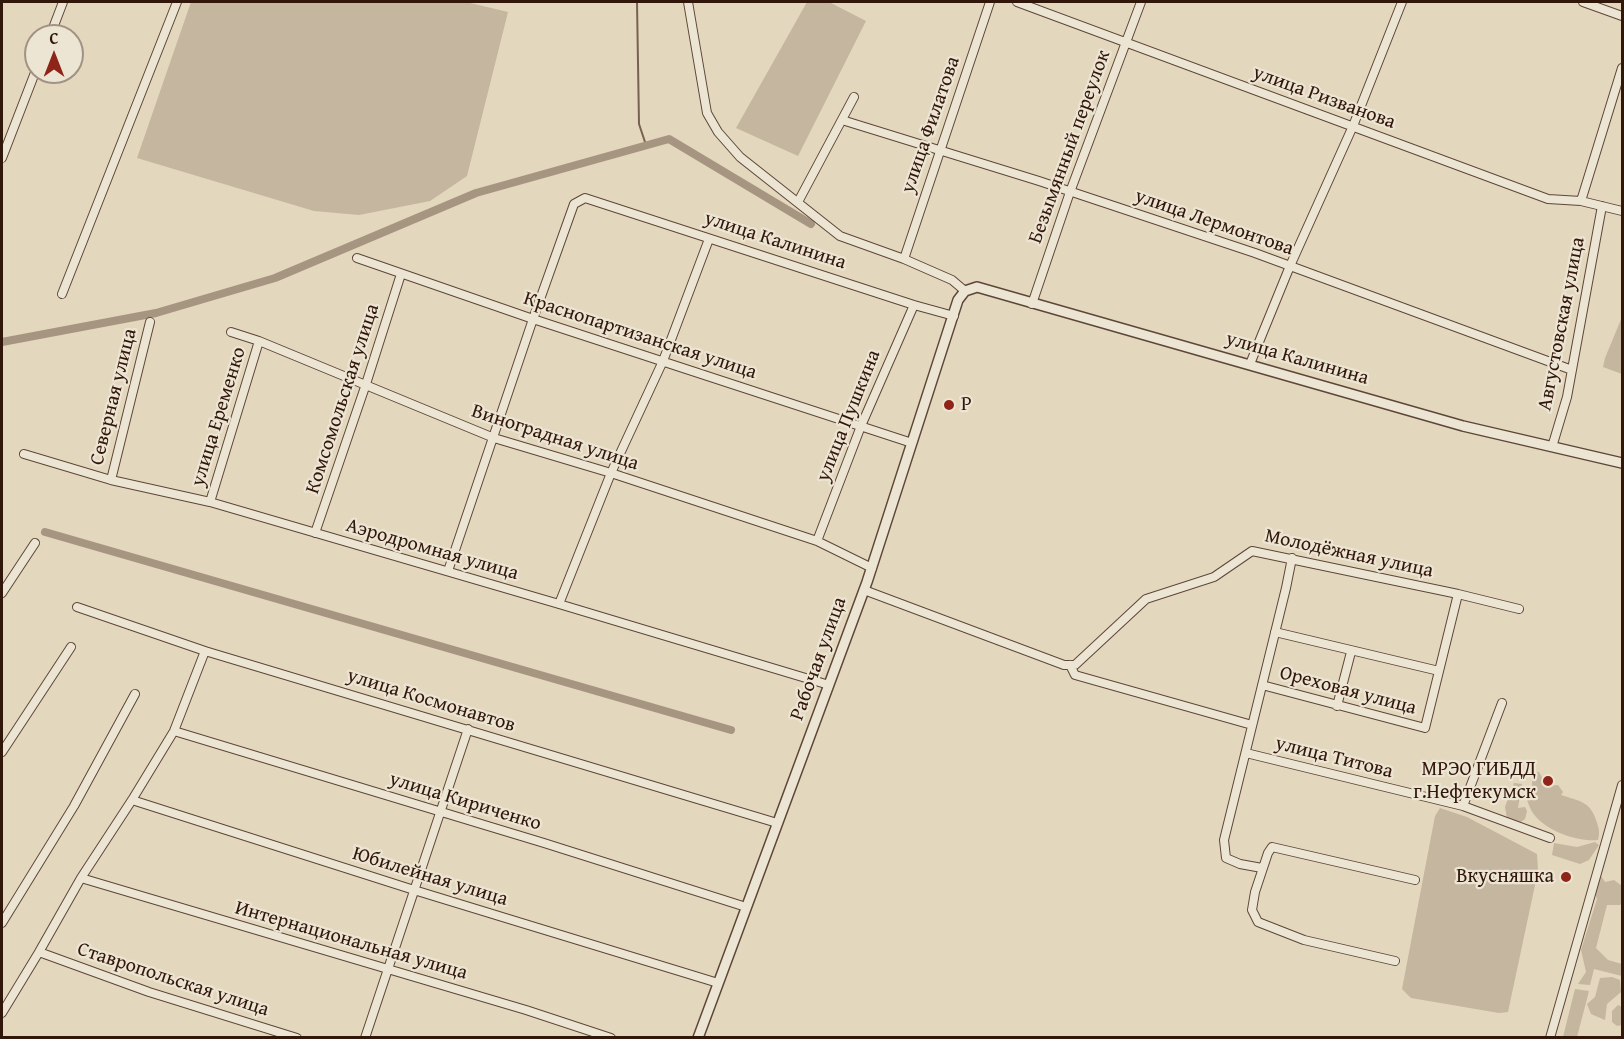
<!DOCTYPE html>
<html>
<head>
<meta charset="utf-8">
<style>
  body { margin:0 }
  #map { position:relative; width:1624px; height:1039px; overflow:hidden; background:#e3d7bd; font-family:"Gentium Book Plus",serif }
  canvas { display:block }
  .frame { position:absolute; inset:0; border:3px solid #31160a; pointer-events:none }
  .north { position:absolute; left:24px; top:24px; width:60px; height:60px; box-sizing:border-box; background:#ede5d4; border:2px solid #a29283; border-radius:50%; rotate:0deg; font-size:16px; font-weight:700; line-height:24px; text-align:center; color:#31160a }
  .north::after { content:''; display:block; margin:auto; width:21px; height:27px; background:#8f2418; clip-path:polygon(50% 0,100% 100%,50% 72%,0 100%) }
</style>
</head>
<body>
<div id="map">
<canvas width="1624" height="1039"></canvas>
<div class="frame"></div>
<div class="north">С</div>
</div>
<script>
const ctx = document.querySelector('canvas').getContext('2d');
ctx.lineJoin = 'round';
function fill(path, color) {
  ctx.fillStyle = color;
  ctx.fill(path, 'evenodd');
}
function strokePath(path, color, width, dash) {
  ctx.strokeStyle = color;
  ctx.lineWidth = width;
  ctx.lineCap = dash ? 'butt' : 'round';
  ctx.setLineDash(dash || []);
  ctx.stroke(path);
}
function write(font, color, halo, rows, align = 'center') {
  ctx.font = font + ' "Gentium Book Plus",serif';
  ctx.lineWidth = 4.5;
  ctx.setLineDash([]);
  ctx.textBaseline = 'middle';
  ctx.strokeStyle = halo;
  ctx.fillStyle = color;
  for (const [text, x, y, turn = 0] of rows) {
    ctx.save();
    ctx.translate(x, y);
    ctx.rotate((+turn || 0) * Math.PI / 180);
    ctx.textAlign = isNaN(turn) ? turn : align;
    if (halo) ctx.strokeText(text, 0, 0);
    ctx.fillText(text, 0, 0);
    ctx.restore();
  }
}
fill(new Path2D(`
  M191 2H466L508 12 467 176 430 201 359 215 314 211 137 158Z
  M807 2H829L866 21 798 156 736 128Z
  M1622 317V374L1603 367 1605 358Z
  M1532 772H1539L1547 786 1558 785 1563 792 1561 795C1579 801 1590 801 1596 820 1599 828 1600 832 1598 840 1578 842 1550 832 1536 817 1530 810 1527 801 1525 792L1532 789Z
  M1514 783 1522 784 1518 808 1525 807 1527 811 1525 819 1513 827 1508 824 1505 807Z
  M1440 808 1467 817 1537 854 1538 871 1508 1012 1499 1013 1411 998 1402 989 1435 816Z
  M1595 842 1599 845 1589 860 1580 864 1552 855 1554 843 1577 847Z
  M1601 876 1605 882 1614 880 1622 886V903L1620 905H1607L1596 948 1608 960 1622 964V976L1594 969 1590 985 1578 984 1586 972 1581 950 1597 899 1595 893Z
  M1612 977 1620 980 1621 992 1607 1004 1605 1020 1591 1014 1587 1004 1595 997 1600 978Z
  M1575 989 1589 991 1577 1037H1563Z
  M1618 1005 1622 1007V1025L1617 1026 1612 1022V1011Z`), '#c5b69f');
strokePath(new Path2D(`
  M637 2 639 124 646 145`), '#776251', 2);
strokePath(new Path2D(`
  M2 342 156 313 275 278 476 193 669 139 811 224
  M45 532 731 730`), '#a69580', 8);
const minor = new Path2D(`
  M688 2 707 113 718 132 740 157 840 236 904 259 952 280 965 291
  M1017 2 1548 199 1581 201 1622 211
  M1583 2 1622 16
  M50 36 63 2
  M842 120 1039 181 1255 253 1572 370
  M2 158 36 70
  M1581 201 1622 68
  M798 202 854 97
  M357 258 533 319 912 443
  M904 259 990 2
  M62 294 177 2
  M1032 304 1070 192 1141 2
  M231 332 259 341 494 438 611 473 817 541 872 568
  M1250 364 1290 266 1353 126 1402 2
  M1552 447 1567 397 1602 206
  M24 454 111 480 210 502 559 604 829 685
  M111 480 150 322
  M210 502 259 341
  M315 533 366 384 401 274
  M817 541 861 426 914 305
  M448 571 533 319 574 204 585 198 914 305 954 316
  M864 590 1064 665H1075L1146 599 1214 577 1252 551 1458 594 1519 609
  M2 593 35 543
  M559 604 611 473 663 361 709 239
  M77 607 205 651 777 823
  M1275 632 1439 671
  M1070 665 1075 675 1252 725
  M1262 685 1425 728 1458 594
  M1337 706 1351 652
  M174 731 544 843 746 907
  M2 752 71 647
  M1246 753 1463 806 1550 838
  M132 800 414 890 718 983
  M1463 806 1502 703
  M1262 868 1240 864 1226 858 1224 840 1286 588 1292 558
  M81 878 526 1010 611 1038
  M2 923 74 806 135 694
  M39 952 149 992 297 1038
  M1395 961 1304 940 1258 922 1252 910 1255 892 1268 853 1272 847 1415 880
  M2 1013 39 952 81 878 132 800 174 731 205 651
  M365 1038 468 729
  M1550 1038 1622 785`);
const tertiary = new Path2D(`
  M698 1038 867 582 958 300 965 291 977 287 1463 426 1622 463`);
strokePath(minor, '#5e4637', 10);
strokePath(tertiary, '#5e4637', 12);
strokePath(minor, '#ede5d4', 8);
strokePath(tertiary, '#ede5d4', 9);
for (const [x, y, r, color] of [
  [949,405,6,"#8f2418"],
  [1548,781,6,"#8f2418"],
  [1566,877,6,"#8f2418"]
]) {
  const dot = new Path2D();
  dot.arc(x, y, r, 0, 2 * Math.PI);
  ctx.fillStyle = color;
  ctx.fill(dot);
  strokePath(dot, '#ede5d4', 2);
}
write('20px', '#31160a', '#ede5d4', [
  ["улица Ризванова",1324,98,20],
  ["улица Филатова",931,125,-71],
  ["Безымянный переулок",1070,147,-70],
  ["улица Лермонтова",1214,223,19],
  ["улица Калинина",775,241,18],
  ["Августовская улица",1562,324,-79],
  ["Краснопартизанская улица",640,336,18],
  ["улица Калинина",1297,359,16],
  ["Северная улица",114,397,-76],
  ["Комсомольская улица",343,399,-72],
  ["улица Пушкина",849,416,-68],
  ["улица Еременко",219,417,-73],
  ["Виноградная улица",555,438,18],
  ["Аэродромная улица",432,550,16],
  ["Молодёжная улица",1349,554,12],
  ["Рабочая улица",819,659,-70],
  ["Ореховая улица",1348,691,15],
  ["улица Космонавтов",431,701,17],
  ["улица Титова",1334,758,14],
  ["улица Кириченко",465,802,17],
  ["Юбилейная улица",430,877,17],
  ["Интернациональная улица",351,941,16],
  ["Ставропольская улица",173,980,18]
]);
write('20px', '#31160a', '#ede5d4', [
  ["Р",961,405,"left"],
  ["МРЭО ГИБДД",1536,770],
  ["г.Нефтекумск",1536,793],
  ["Вкусняшка",1554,877]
], 'right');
</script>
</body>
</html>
